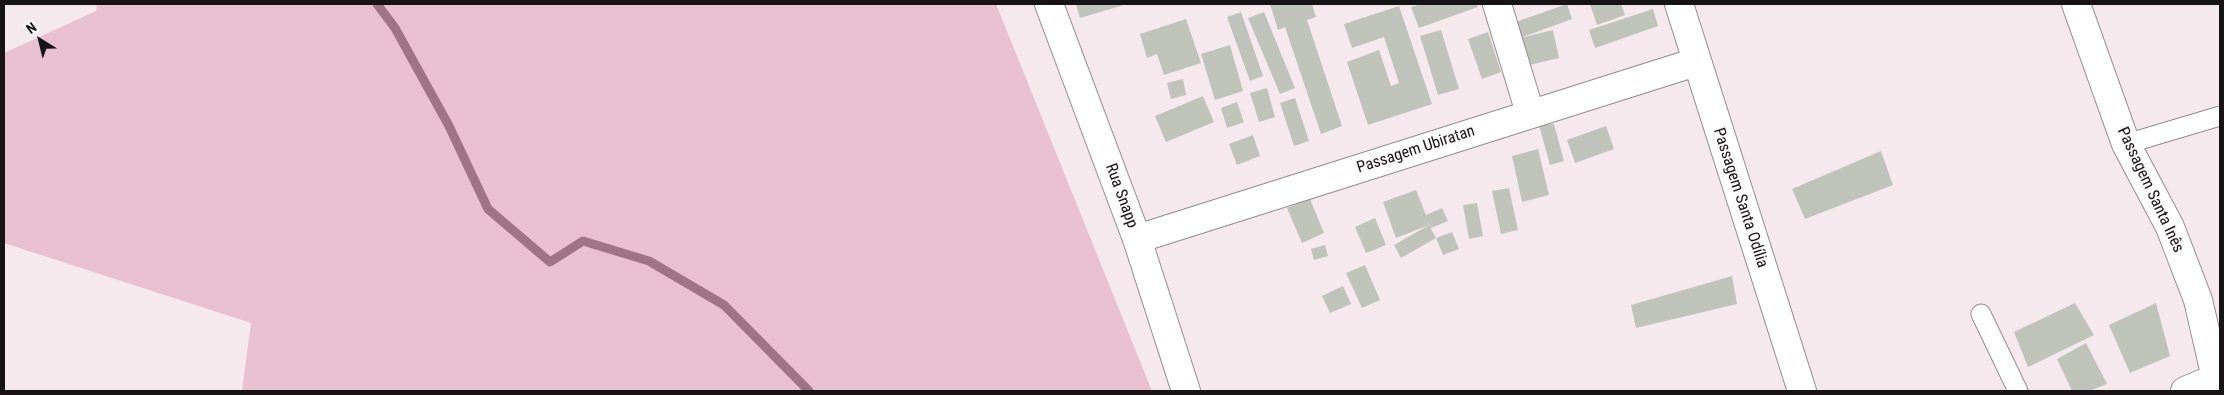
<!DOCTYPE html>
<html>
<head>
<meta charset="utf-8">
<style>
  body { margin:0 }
  #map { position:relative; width:2224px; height:395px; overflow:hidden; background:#f5e9ed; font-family:"Roboto Condensed",sans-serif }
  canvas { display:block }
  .frame { position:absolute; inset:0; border:5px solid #181416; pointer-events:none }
  .north { position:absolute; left:15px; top:15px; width:50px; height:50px; -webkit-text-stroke:4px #fdf8fa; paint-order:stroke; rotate:324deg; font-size:14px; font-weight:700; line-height:20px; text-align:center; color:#181416 }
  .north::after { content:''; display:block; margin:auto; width:18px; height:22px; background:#181416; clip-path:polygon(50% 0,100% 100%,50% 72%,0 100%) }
</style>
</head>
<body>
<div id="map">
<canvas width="2224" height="395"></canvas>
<div class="frame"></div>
<div class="north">N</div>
</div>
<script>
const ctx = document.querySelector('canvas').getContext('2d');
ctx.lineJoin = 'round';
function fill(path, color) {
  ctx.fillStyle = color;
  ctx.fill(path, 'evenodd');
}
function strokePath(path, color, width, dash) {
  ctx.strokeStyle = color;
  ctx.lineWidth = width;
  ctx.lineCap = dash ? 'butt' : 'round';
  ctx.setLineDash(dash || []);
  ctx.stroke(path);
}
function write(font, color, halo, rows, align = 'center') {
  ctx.font = font + ' "Roboto Condensed",sans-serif';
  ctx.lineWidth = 4;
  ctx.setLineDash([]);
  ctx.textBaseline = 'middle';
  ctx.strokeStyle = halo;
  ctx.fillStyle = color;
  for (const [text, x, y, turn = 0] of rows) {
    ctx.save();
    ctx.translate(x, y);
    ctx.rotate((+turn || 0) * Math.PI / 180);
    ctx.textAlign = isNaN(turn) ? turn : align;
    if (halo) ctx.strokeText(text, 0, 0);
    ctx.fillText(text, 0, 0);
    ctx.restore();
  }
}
fill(new Path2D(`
  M97 4H996L1152 391H242L251 323 4 243V53L96 11Z`), '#e9c0cf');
strokePath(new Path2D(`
  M377 4 395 28 449 126 488 209 550 262 583 241 649 261 724 305 809 391`), '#9f7585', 9);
fill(new Path2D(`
  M1076 4H1127L1080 18Z
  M1270 4H1312L1316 17 1307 20 1342 126 1321 134 1285 27 1278 30Z
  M1421 4H1477L1478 7 1419 28 1411 7Z
  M1567 4 1572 19 1520 38 1553 30 1559 58 1525 66 1513 23Z
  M1590 4H1621L1625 15 1597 25Z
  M1399 6 1432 104 1368 125 1347 62 1379 50 1391 86 1399 83 1384 37 1352 48 1344 24Z
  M1653 9 1658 26 1595 48 1589 30Z
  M1241 12 1263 76 1250 81 1227 17Z
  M1264 12 1295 88 1280 94 1248 18Z
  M1186 19 1201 63 1164 75 1157 54 1147 58 1140 34Z
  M1441 30 1459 89 1438 95 1420 36Z
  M1488 32 1501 72 1482 79 1468 39Z
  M1230 45 1243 91 1215 100 1201 54Z
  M1183 79 1186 95 1171 99 1167 83Z
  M1267 88 1275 117 1259 122 1250 93Z
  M1203 96 1214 122 1166 142 1155 116Z
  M1295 98 1309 141 1294 146 1280 103Z
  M1237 102 1244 122 1227 128 1221 108Z
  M1554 124 1564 161 1550 165 1539 125Z
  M1606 126 1614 149 1575 163 1567 140Z
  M1253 135 1260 156 1237 165 1229 144Z
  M1538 149 1549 195 1522 202 1512 156Z
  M1881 151 1893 185 1805 219 1792 189Z
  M1509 188 1518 230 1501 234 1492 191Z
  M1416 190 1426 215 1442 208 1448 221 1431 228 1427 220 1429 225 1396 238 1383 202Z
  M1310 199 1324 233 1302 243 1287 208Z
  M1477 203 1483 236 1469 239 1463 205Z
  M1375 218 1386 245 1366 253 1355 227Z
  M1429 225 1436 238 1401 258 1394 245Z
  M1452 232 1459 249 1443 255 1436 238Z
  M1325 245 1328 256 1314 260 1311 249Z
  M1365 265 1380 300 1362 308 1346 273Z
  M1732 276 1737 304 1636 328 1631 305Z
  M1343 286 1351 304 1330 313 1322 296Z
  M2075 303 2094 335 2028 367 2014 332Z
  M2156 303 2170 356 2130 373 2109 325Z
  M2086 343 2107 384 2089 391H2072L2057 359Z`), '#c0c3b9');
const service = new Path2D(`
  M2126 144 2220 116
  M1981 314 2018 391`);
const minor = new Path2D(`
  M1497 4 1530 113
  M1679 4 1802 391
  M2076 4 2126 144 2170 227 2198 300 2216 378 2185 391
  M1137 239 1696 62`);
const secondary = new Path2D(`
  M1049 4 1137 239 1186 391`);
strokePath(service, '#968b8f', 21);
strokePath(minor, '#968b8f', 30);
strokePath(secondary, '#968b8f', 30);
strokePath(service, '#fff', 19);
strokePath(minor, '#fff', 28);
strokePath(secondary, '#fff', 28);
write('16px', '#181416', '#fdf8fa', [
  ["Passagem Ubiratan",1416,150,-18],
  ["Passagem Santa Inês",2150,190,65],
  ["Rua Snapp",1121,196,70],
  ["Passagem Santa Odília",1740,198,72]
]);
</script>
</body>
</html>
